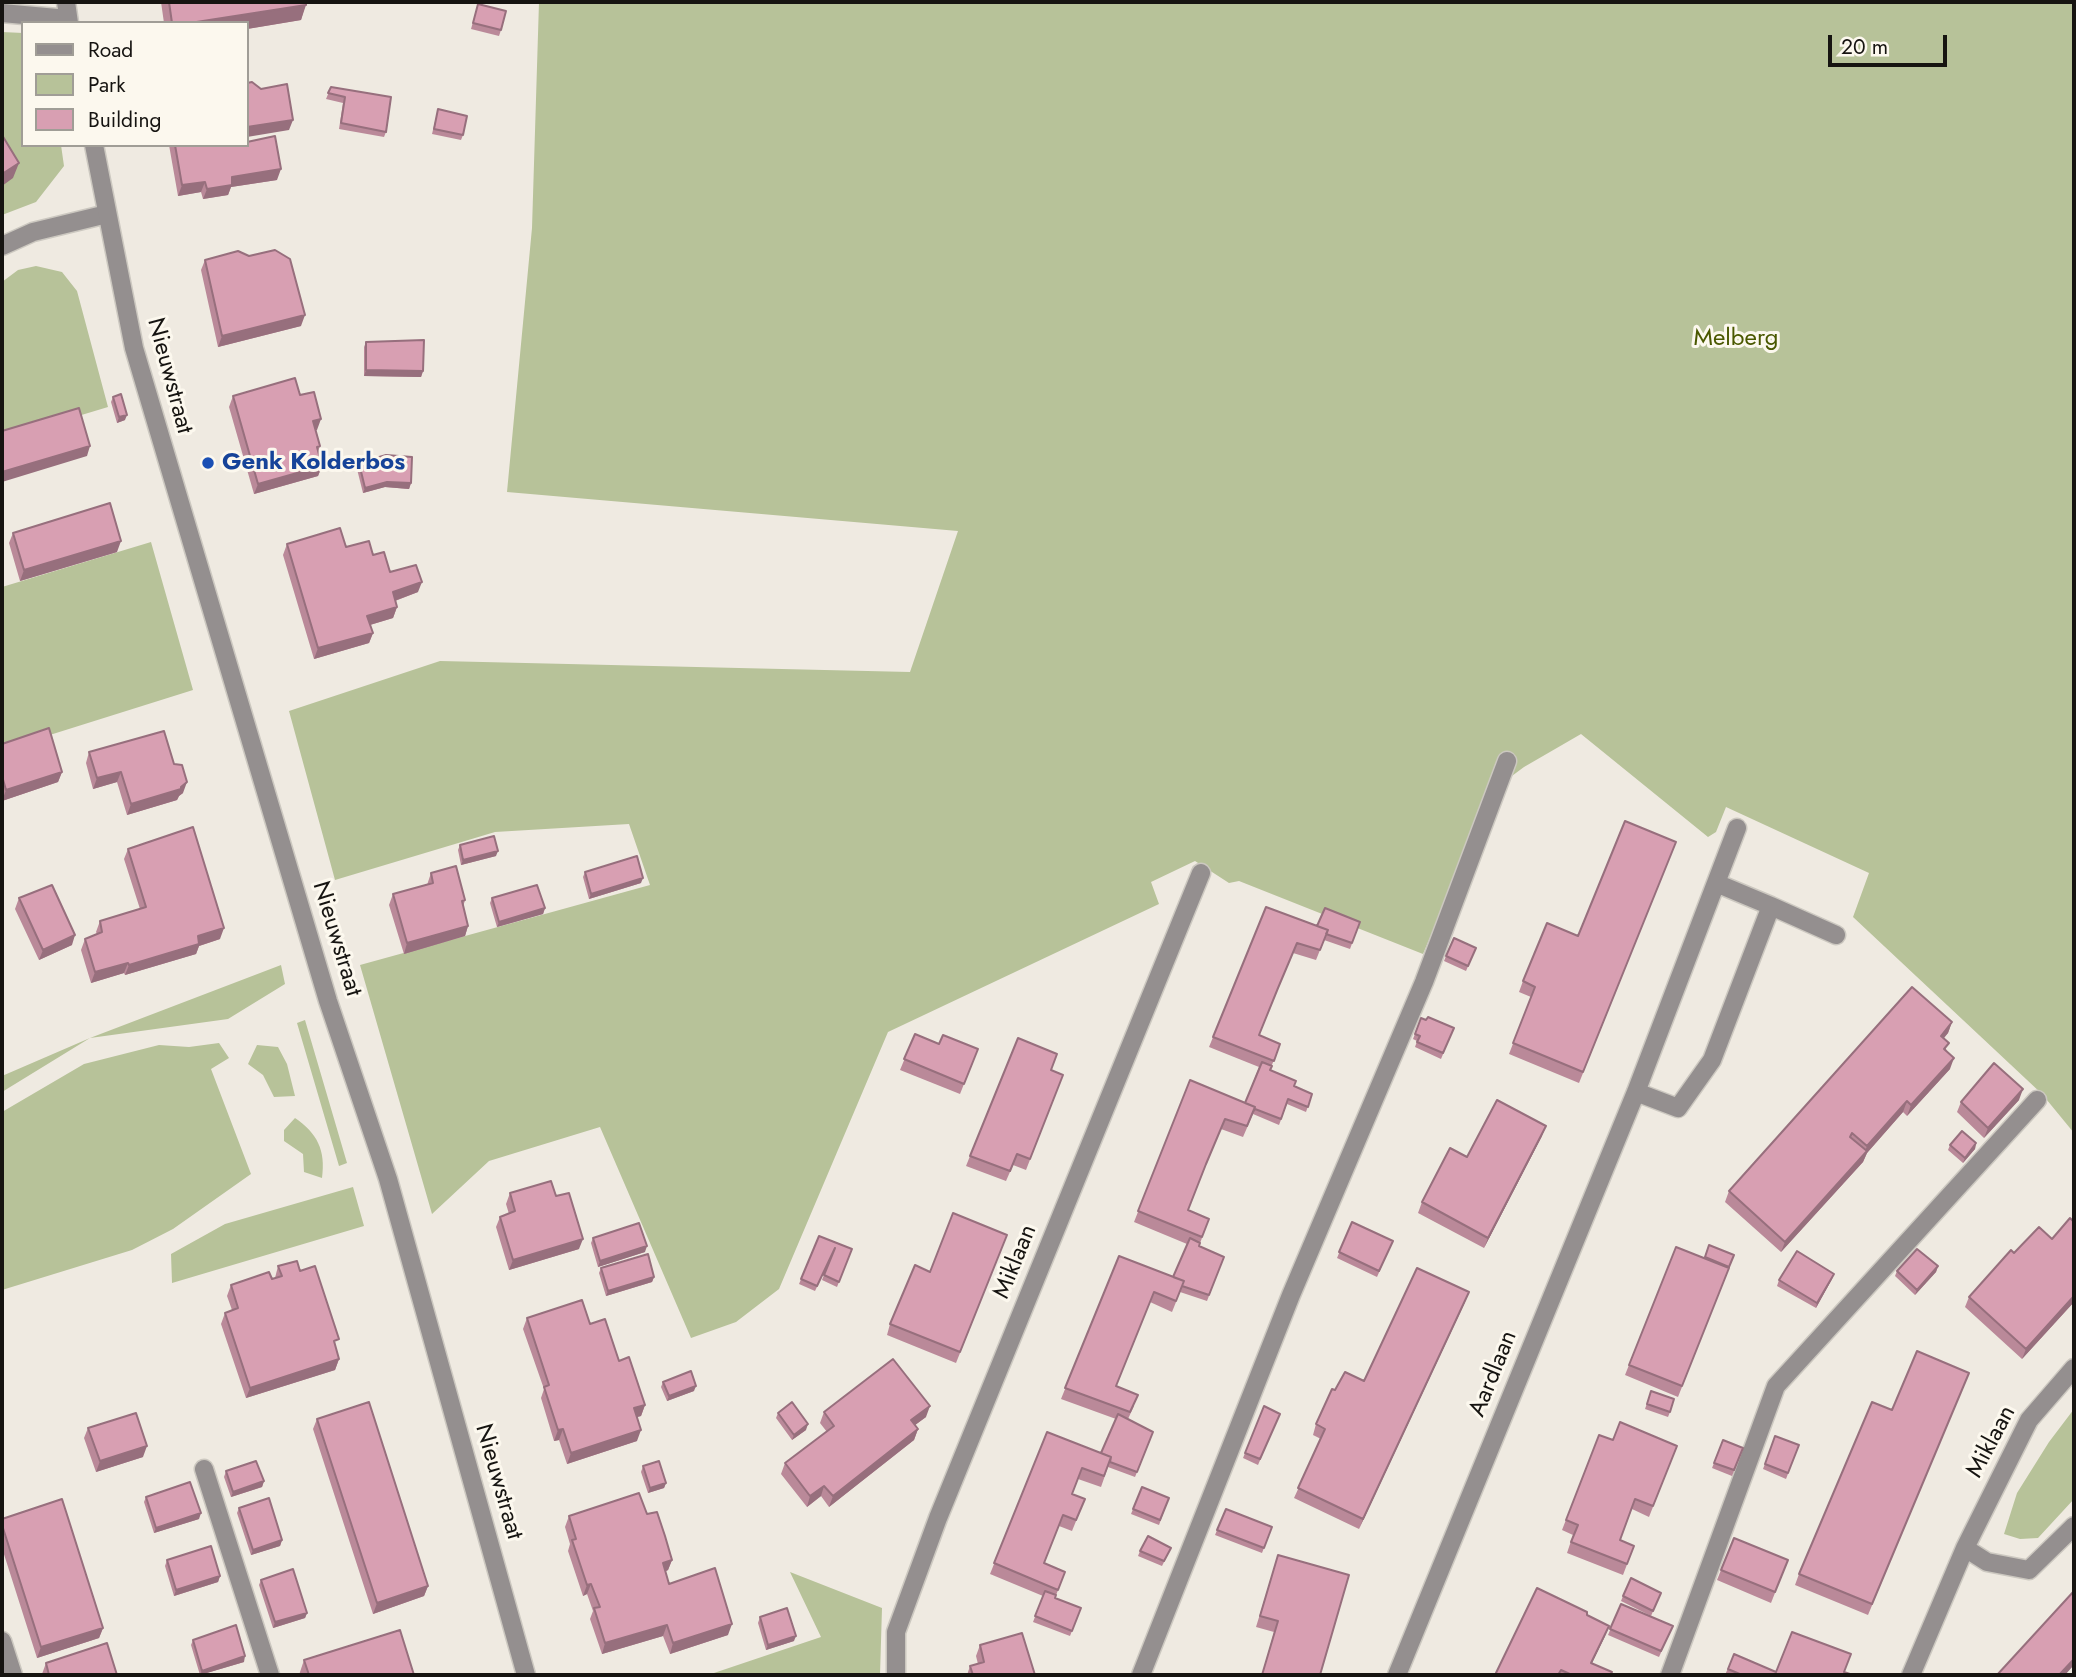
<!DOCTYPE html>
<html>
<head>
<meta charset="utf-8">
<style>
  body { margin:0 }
  #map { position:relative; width:2076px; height:1677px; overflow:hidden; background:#efeae1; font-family:Jost,sans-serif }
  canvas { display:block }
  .frame { position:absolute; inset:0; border:4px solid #161411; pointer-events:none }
  .legend { position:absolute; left:21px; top:21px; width:228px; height:126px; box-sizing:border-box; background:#fcf8ee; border:2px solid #a09d96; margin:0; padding:9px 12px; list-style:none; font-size:21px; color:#161411 }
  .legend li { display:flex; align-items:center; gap:14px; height:35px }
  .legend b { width:35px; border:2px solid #a09d96 }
  .scale { position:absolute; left:1828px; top:35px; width:119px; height:32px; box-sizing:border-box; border:4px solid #161411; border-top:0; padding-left:9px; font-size:21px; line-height:24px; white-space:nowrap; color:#161411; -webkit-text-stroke:5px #fcf8ee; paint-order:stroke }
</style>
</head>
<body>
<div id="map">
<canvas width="2076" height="1677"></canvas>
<div class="frame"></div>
<ul class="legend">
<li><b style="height:9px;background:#948f8f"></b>Road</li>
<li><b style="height:19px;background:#b7c299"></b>Park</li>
<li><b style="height:19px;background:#d89fb2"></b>Building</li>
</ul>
<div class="scale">20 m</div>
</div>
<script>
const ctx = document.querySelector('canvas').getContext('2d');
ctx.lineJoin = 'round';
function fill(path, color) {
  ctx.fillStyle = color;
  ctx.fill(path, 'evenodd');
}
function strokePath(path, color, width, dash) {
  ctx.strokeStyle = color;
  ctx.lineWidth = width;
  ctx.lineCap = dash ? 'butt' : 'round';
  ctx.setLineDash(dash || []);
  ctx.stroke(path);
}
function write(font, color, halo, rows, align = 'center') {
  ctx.font = font + ' Jost,sans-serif';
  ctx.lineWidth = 6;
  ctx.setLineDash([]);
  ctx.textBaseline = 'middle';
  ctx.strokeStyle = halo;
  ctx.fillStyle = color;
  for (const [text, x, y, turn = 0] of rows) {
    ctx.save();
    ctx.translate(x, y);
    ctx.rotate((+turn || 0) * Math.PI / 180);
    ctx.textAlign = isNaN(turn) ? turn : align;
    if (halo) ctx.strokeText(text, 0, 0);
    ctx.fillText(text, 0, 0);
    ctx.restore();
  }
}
fill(new Path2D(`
  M539 2H2074V1133L2042 1094 1853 917 1869 873 1726 807 1716 832 1708 837 1581 734 1524 767 1493 790 1423 954 1239 881 1229 883 1195 861 1151 882 1159 904 888 1032 779 1289 736 1322 691 1338 600 1127 489 1161 432 1214 360 965 650 885 629 824 495 832 335 880 289 711 440 661 910 672 958 531 507 492 532 228Z
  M2 32 23 33V145H61L64 166 36 202 2 215Z
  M36 266 62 272 77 291 108 407 2 439V282L18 270Z
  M151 542 193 690 2 750V587Z
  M281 965 285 984 228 1019 90 1038 2 1092V1076L90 1038Z
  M305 1020 347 1163 339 1166 297 1023Z
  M219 1043 229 1058 211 1069 251 1174 173 1229 132 1250 2 1290V1112L84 1064 159 1045 189 1047Z
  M257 1045 278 1047 287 1064 295 1096 274 1097 263 1075 248 1064Z
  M295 1118C317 1133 326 1150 322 1178L304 1172 303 1154 284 1141V1130Z
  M353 1187 364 1226 172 1283 171 1254 225 1224Z
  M2074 1409V1499L2038 1538 2020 1539 2004 1534 2017 1493 2049 1442Z
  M790 1572 882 1608 880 1675H708L821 1637Z`), '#b7c299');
const service = new Path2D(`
  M2 13 68 19
  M1141 1675 1291 1295 1424 982 1507 761
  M1670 1675 1776 1386 2037 1100`);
const minor = new Path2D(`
  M2 246 33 232 107 214
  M1771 906 1836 935
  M1636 1092 1678 1108 1712 1060 1771 906 1716 883
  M204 1469 270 1675
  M1965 1548 1987 1562 2029 1570 2074 1526
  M2 1641 13 1675
  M896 1675V1632L938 1518 1201 873
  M1397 1675 1636 1092 1737 828
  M1911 1675 1965 1548 2029 1420 2074 1368`);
const tertiary = new Path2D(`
  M66 2 69 23
  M94 145 134 348 328 1001 388 1179 526 1675`);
strokePath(service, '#ccc8c0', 21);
strokePath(minor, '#ccc8c0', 21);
strokePath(tertiary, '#ccc8c0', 21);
strokePath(service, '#948f8f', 18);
strokePath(minor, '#948f8f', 18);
strokePath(tertiary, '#948f8f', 18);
fill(new Path2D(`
  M161 2H306L301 20 247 29V23H164Z
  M478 4 501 30 499 36 471 29Z
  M331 87 391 97 386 132 384 137 339 129 343 103 326 99Z
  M438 109 463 135 461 140 432 134Z
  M169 145H247L277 180 231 187 228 195 203 199 201 192 178 196Z
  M205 260 301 326 218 347 201 270Z
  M366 342 423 371 421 377 364 376V347Z
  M300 395 317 430H316L320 446 318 451 322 466 318 476 254 494 229 407 233 396Z
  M113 397 125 420 117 423 111 402Z
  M359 463 411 483 409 489 385 487 363 493 357 469Z
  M13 533 117 552 20 581 9 543Z
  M287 544 346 547 373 555 390 572 418 592 395 601 397 607 393 618 370 625 373 633 369 643 314 659 283 555Z
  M2 744 62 772 58 782 2 801Z
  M89 752 183 793 179 796 177 800 127 815 117 782 93 789 86 763Z
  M460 845 496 856 461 865 458 850Z
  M128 849 220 939 199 946 196 954 125 975 124 973 91 983 81 950 85 939 97 934 96 932 100 921 140 909 124 859Z
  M1672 852 1579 1083 1509 1054 1531 997 1519 992 1523 981 1578 936Z
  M585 872 641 883 589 899 583 877Z
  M431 873 465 900 463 907 468 926 465 936 404 954 389 905 393 894 427 885Z
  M19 898 72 945 39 960 15 909Z
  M492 898 545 908 543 914 497 927 490 903Z
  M1266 907 1317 926 1360 922 1350 949 1324 940 1316 960 1293 953 1259 1035 1280 1044 1270 1070 1294 1086 1312 1094 1306 1112 1287 1104 1279 1125 1253 1114 1243 1137 1221 1129 1202 1175 1188 1210 1209 1219 1199 1246 1224 1257 1207 1301 1180 1292 1172 1312 1150 1302 1116 1386 1134 1406 1128 1419 1151 1438 1135 1477 1108 1467 1101 1487 1078 1479 1072 1494 1085 1499 1072 1531 1059 1526 1044 1563 1065 1572 1055 1598 1081 1608 1070 1636 1033 1622 1043 1596 990 1574 1047 1432 1101 1453 1116 1419 1061 1399 1119 1256 1173 1277 1187 1244 1134 1222 1190 1080 1245 1103 1259 1067 1209 1047Z
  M1476 948 1466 971 1444 961 1446 956Z
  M1421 1018 1454 1028 1441 1059 1415 1047 1417 1041 1413 1039Z
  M1952 1022 1948 1033 1944 1038 1950 1069 1907 1116 1903 1112 1867 1153 1863 1162 1781 1252 1725 1202 1729 1191Z
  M915 1034 939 1044 978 1049 960 1094 900 1070Z
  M1051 1070 1063 1075 1026 1170 1013 1165 1006 1181 966 1166 970 1156Z
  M2019 1100 1984 1138 1957 1112 1961 1102Z
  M1542 1136 1484 1248 1418 1213 1422 1202 1467 1157Z
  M1976 1143 1975 1149 1963 1163 1948 1150 1950 1145Z
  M510 1193 556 1196 579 1249 509 1270 496 1227 500 1217 509 1214 506 1204Z
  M1352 1222 1393 1241 1377 1277 1337 1258Z
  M2074 1222V1302L2022 1359 1965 1307 1969 1297 2014 1253 2052 1239Z
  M1007 1235 956 1363 887 1335 890 1324 930 1272Z
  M819 1236 852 1249 837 1287 822 1280 830 1260 815 1291 799 1284Z
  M593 1238 645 1252 598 1267 591 1243Z
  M1709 1245 1734 1255 1678 1397 1625 1375 1676 1247 1704 1258Z
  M278 1266 300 1271 336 1348 339 1359 335 1370 246 1398 221 1324 225 1313 232 1310 227 1296 231 1285 275 1278Z
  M1938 1266 1936 1272 1915 1295 1895 1276 1897 1271Z
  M601 1268 654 1277 652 1282 606 1296 599 1273Z
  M1832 1279 1816 1308 1777 1286 1779 1280Z
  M1465 1302 1359 1529 1294 1498 1321 1439 1313 1435 1316 1424 1335 1390 1364 1381Z
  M527 1318 590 1324 619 1361 645 1405 641 1416 637 1417V1441L567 1464 559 1440 554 1441 541 1398 544 1389 523 1329Z
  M1969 1373 1868 1615 1795 1585 1799 1574 1892 1410Z
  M663 1382 694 1391 667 1401 661 1387Z
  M1651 1391 1670 1412 1668 1417 1645 1409Z
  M1264 1406 1280 1414 1258 1465 1243 1458Z
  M824 1412 926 1417 915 1425 918 1429 914 1440 829 1507 821 1496 807 1507 781 1474 785 1463 827 1432 820 1423Z
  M778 1413 806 1430 792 1440 776 1418Z
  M317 1419 428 1586 424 1596 373 1614 313 1429Z
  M88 1428 143 1457 96 1472 84 1438Z
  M1599 1435 1613 1440 1677 1446 1649 1517 1632 1509 1620 1540 1634 1546 1623 1575 1567 1553 1573 1535 1562 1530Z
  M1775 1436 1799 1445 1786 1479 1763 1469Z
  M1743 1448 1732 1476 1712 1468 1714 1463Z
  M643 1466 666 1483 664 1488 648 1493 641 1472Z
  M226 1471 264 1481 262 1487 231 1497 224 1477Z
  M146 1497 199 1519 154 1533 144 1502Z
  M1169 1498 1159 1525 1131 1514 1133 1509Z
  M239 1508 282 1540 280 1546 251 1555 237 1513Z
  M1226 1509 1272 1527 1262 1553 1215 1535Z
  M647 1514 672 1560 668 1570 665 1572 669 1584 728 1635 670 1654 663 1636 602 1654 590 1619 593 1611 587 1594 583 1596 568 1551 570 1544 565 1527 569 1516Z
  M2 1519 103 1628 99 1638 37 1658 2 1548Z
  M1171 1548 1162 1566 1138 1556 1140 1551Z
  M1278 1555 1320 1675H1262L1274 1632 1256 1627Z
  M167 1560 220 1576 218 1582 174 1596 165 1566Z
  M1788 1560 1771 1603 1717 1580 1721 1570Z
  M261 1580 307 1613 305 1618 273 1628 259 1585Z
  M1661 1593 1651 1616 1621 1601 1623 1596Z
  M1621 1604 1673 1626 1659 1657 1608 1635Z
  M1587 1615 1605 1636 1592 1663 1611 1675H1495Z
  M760 1617 794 1641 766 1650 758 1623Z
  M193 1640 244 1662 200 1675 191 1645Z
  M980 1645 1035 1675H967L970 1666 978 1664 976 1656Z
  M1734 1654 1776 1672H1844L1853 1675H1725Z
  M304 1660 414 1675H299Z
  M46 1663 117 1675H42V1674Z`), '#ba8999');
fill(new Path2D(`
  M306 5 301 20 247 29V23H190Z
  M293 120 289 130 247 137V127Z
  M19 163 13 178 2 186V174Z
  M281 169 277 180 231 187 228 195 203 199 207 189 232 177Z
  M205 182 201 192 178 196 182 185Z
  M305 315 301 326 218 347 222 336Z
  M366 370 423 371 421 377 364 376Z
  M127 415 125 420 117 423 119 417Z
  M321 419 317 430 309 432 313 421Z
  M90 446 87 456 2 482V472Z
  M322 466 318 476 254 494 258 484Z
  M387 482 411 483 409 489 385 487 363 493 365 488Z
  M121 541 117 552 20 581 24 570Z
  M422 582 418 592 389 603 393 592Z
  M397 607 393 618 363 627 367 616Z
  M373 633 369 643 314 659 318 648Z
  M62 772 58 782 2 801 6 790Z
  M121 772 117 782 93 789 97 778Z
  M187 782 183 793 179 796 177 800 127 815 131 804 181 787Z
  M498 851 496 856 461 865 463 860Z
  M643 878 641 883 589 899 591 894Z
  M545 908 543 914 497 927 499 922Z
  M468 926 465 936 404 954 407 943Z
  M224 928 220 939 199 946 196 954 125 975 129 965 198 936Z
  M75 935 72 945 39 960 43 950Z
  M128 963 124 973 91 983 95 972Z
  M1952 1022 1948 1033 1937 1046 1941 1036Z
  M1954 1058 1950 1069 1907 1116 1911 1105Z
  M2023 1089 2019 1100 1984 1138 1988 1128Z
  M1907 1101 1903 1112 1867 1153 1863 1162 1781 1252 1785 1242 1864 1154 1867 1146Z
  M1546 1126 1542 1136 1484 1248 1488 1238Z
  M1976 1143 1975 1149 1963 1163 1965 1158Z
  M583 1239 579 1249 509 1270 513 1260Z
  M647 1246 645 1252 598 1267 600 1261Z
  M1938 1266 1936 1272 1915 1295 1917 1290Z
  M1834 1274 1832 1279 1816 1308 1817 1303Z
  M654 1277 652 1282 606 1296 608 1291Z
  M1469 1292 1465 1302 1359 1529 1363 1519Z
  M2074 1296V1302L2022 1359 2026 1349Z
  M339 1359 335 1370 246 1398 250 1388Z
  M696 1386 694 1391 667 1401 669 1396Z
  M645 1405 641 1416 630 1419 634 1408Z
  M930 1406 926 1417 907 1431 911 1420Z
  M808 1424 806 1430 792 1440 794 1435Z
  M563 1429 559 1440 554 1441 558 1430Z
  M918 1429 914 1440 829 1507 833 1496Z
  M641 1430 637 1441 567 1464 571 1453Z
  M147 1446 143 1457 96 1472 100 1461Z
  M264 1481 262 1487 231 1497 233 1492Z
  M666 1483 664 1488 648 1493 650 1488Z
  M824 1486 821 1496 807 1507 810 1496Z
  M201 1513 199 1519 154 1533 156 1528Z
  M282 1540 280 1546 251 1555 253 1550Z
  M672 1560 668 1570 659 1574 663 1563Z
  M220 1576 218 1582 174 1596 176 1590Z
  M591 1584 587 1594 583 1596 587 1585Z
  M428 1586 424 1596 373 1614 377 1603Z
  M307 1613 305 1618 273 1628 275 1622Z
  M732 1624 728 1635 670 1654 673 1643Z
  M667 1625 663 1636 602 1654 605 1643Z
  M1609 1626 1605 1636 1587 1673 1591 1663Z
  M103 1628 99 1638 37 1658 41 1647Z
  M796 1636 794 1641 766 1650 768 1645Z
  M245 1656 244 1662 200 1675 202 1671Z
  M2074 1659V1665L2065 1675H2059Z`), '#976f7d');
const building = new Path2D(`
  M169 2H306V5L190 23H172Z
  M478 4 506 11 501 30 473 23Z
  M252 82 261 89 287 84 293 120 247 127V83Z
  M331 87 391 97 386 132 341 123 345 97 328 93Z
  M438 109 467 116 463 135 434 129Z
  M2 135 19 163 2 174Z
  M275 136 281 169 232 177V185L207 189 205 182 182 185 175 145H247V142Z
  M275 250 290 259 305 315 222 336 205 260 238 251 249 256Z
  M424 340 423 371 366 370V342Z
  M295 378 300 395 314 392 321 419 313 421 320 446 317 447 322 466 258 484 233 396Z
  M121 394 127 415 119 417 113 397Z
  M79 408 90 446 2 472V431Z
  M386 455 412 457 411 483 387 482 365 488 359 463Z
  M110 503 121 541 24 570 13 533Z
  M340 528 346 547 369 541 373 555 384 552 390 572 416 565 422 582 393 592 397 607 367 616 373 633 318 648 287 544Z
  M49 728 62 772 6 790 2 776V744Z
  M164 731 174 764 182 765 187 782 181 787V789L131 804 121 772 97 778 89 752Z
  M1625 821 1676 842 1583 1072 1513 1043 1535 987 1523 981 1547 923 1578 936Z
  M193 827 224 928 198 936 199 944 129 965 128 963 95 972 85 939 102 932 100 921 146 907 128 849Z
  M494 836 498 851 463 860 460 845Z
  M637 856 643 878 591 894 585 872Z
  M456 866 465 900 462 901 468 926 407 943 393 894 433 883 431 873Z
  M52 885 75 935 43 950 19 898Z
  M537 885 545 908 499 922 492 898Z
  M1266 907 1328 930 1320 950 1297 943 1278 988 1259 1035 1280 1044 1274 1061 1213 1037Z
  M1325 908 1360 922 1352 943 1326 934 1328 930 1317 926Z
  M1454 938 1476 948 1468 966 1446 956Z
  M1912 987 1952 1022 1941 1036 1949 1043 1944 1049 1954 1058 1911 1105 1907 1101 1867 1146 1852 1133 1850 1137 1867 1151 1785 1242 1729 1191Z
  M1428 1017 1454 1028 1443 1053 1417 1042 1420 1036 1415 1034 1421 1018 1426 1020Z
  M915 1034 939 1044 943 1035 978 1049 964 1084 904 1059Z
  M1018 1038 1057 1054 1051 1070 1063 1075 1030 1159 1017 1154 1010 1171 970 1156Z
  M1262 1062 1272 1066 1270 1070 1296 1081 1294 1086 1312 1094 1308 1107 1288 1099 1281 1119 1255 1109 1253 1112 1255 1107 1245 1103Z
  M1994 1063 2023 1089 1988 1128 1961 1102Z
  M1190 1080 1255 1107 1247 1126 1225 1119 1206 1164 1188 1210 1209 1219 1202 1237 1138 1211Z
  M1497 1100 1546 1126 1488 1238 1422 1202 1450 1148 1467 1157Z
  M1962 1131 1976 1143 1965 1158 1950 1145Z
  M551 1181 556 1196 569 1193 583 1239 513 1260 500 1217 515 1211 510 1193Z
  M953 1213 1007 1235 960 1352 890 1324 915 1265 930 1272Z
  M2070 1218 2074 1222V1296L2026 1349 1969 1297 2011 1250 2014 1253 2039 1227 2052 1239Z
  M1352 1222 1393 1241 1379 1271 1339 1252Z
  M639 1223 647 1246 600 1261 593 1238Z
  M819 1236 852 1249 839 1282 824 1275 835 1248 817 1286 801 1279Z
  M1190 1238 1200 1243 1199 1246 1224 1257 1209 1295 1182 1286 1184 1281 1173 1277Z
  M1709 1245 1734 1255 1729 1267 1705 1257Z
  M1676 1247 1729 1268 1682 1386 1629 1365Z
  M1917 1249 1938 1266 1917 1290 1897 1271Z
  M1797 1251 1834 1274 1817 1303 1779 1280Z
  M648 1254 654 1277 608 1291 601 1268Z
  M1119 1256 1184 1281 1176 1301 1154 1292 1116 1386 1138 1395 1130 1412 1065 1388Z
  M297 1261 300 1271 315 1266 339 1339 334 1341 339 1359 250 1388 225 1313 238 1308 231 1285 269 1272 272 1279 282 1276 278 1266Z
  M1417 1268 1469 1292 1363 1519 1298 1488 1325 1429 1316 1424 1332 1389 1335 1390 1345 1372 1364 1381Z
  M582 1300 590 1324 605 1319 619 1361 629 1357 645 1405 634 1408 641 1430 571 1453 563 1429 558 1430 544 1387 549 1385 527 1318Z
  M1917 1351 1969 1373 1872 1604 1799 1574 1872 1402 1892 1410Z
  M893 1359 930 1406 911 1420 918 1429 833 1496 824 1486 810 1496 785 1463 834 1426 824 1412Z
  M691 1371 696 1386 669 1396 663 1382Z
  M1651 1391 1674 1399 1670 1412 1647 1404Z
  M369 1402 428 1586 377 1603 317 1419Z
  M792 1402 808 1424 794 1435 778 1413Z
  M1264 1406 1280 1414 1260 1459 1245 1453Z
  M136 1413 147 1446 100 1461 88 1428Z
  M1118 1414 1153 1432 1137 1472 1110 1462 1111 1457 1101 1453Z
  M1620 1422 1677 1446 1653 1506 1635 1499 1620 1540 1634 1546 1627 1564 1571 1542 1578 1525 1566 1520 1599 1435 1613 1440Z
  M1047 1432 1111 1457 1104 1476 1082 1468 1072 1494 1085 1499 1076 1520 1063 1515 1044 1563 1065 1572 1058 1590 994 1563Z
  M1775 1436 1799 1445 1788 1473 1765 1464Z
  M1723 1440 1743 1448 1734 1470 1714 1463Z
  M256 1461 264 1481 233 1492 226 1471Z
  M659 1461 666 1483 650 1488 643 1466Z
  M190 1482 201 1513 156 1528 146 1497Z
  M1142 1487 1169 1498 1160 1520 1133 1509Z
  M639 1493 647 1514 657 1512 665 1536 672 1560 663 1563 669 1584 715 1568 732 1624 673 1643 667 1625 605 1643 594 1608 600 1607 591 1584 587 1585 572 1540 576 1539 569 1516Z
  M269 1498 282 1540 253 1550 239 1508Z
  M62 1499 103 1628 41 1647 2 1525V1519Z
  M1226 1509 1272 1527 1264 1548 1217 1530Z
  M1148 1536 1171 1548 1164 1561 1140 1551Z
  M1734 1538 1788 1560 1775 1592 1721 1570Z
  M211 1546 220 1576 176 1590 167 1560Z
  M1278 1555 1349 1575 1320 1675H1262L1278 1621 1260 1616Z
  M293 1569 307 1613 275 1622 261 1580Z
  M1631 1578 1661 1593 1653 1611 1623 1596Z
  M1537 1588 1587 1612V1615L1609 1626 1591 1663 1612 1672 1610 1675H1572L1561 1670 1558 1675H1495Z
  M1045 1591 1056 1595 1055 1598 1081 1608 1072 1631 1035 1616Z
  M2074 1591V1659L2059 1675H1997Z
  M1621 1604 1673 1626 1661 1651 1610 1629Z
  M787 1608 796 1636 768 1645 760 1617Z
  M236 1625 245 1656 202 1671 193 1640Z
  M400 1630 414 1675H309L304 1660Z
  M1792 1632 1851 1654 1844 1672 1853 1675H1742L1728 1669 1734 1654 1776 1672Z
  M1022 1633 1035 1675H973L970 1666 984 1662 980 1645Z
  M107 1643 117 1675H49L46 1663Z`);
fill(building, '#d89fb2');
strokePath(building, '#976f7d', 2);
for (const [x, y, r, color] of [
  [208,463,7,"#1a4fb4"]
]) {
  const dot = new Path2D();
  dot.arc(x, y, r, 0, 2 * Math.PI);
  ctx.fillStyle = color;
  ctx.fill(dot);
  strokePath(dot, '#fcf8ee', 2.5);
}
write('24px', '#4a5800', '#fcf8ee', [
  ["Melberg",1736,339]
]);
write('24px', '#161411', '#fcf8ee', [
  ["Nieuwstraat",169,376,75],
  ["Nieuwstraat",336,939,73],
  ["Miklaan",1016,1262,-68],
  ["Aardlaan",1494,1374,-68],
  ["Miklaan",1992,1442,-62],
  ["Nieuwstraat",498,1482,74]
]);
write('bold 24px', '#164399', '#fcf8ee', [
  ["Genk Kolderbos",222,463]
], 'left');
</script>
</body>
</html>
